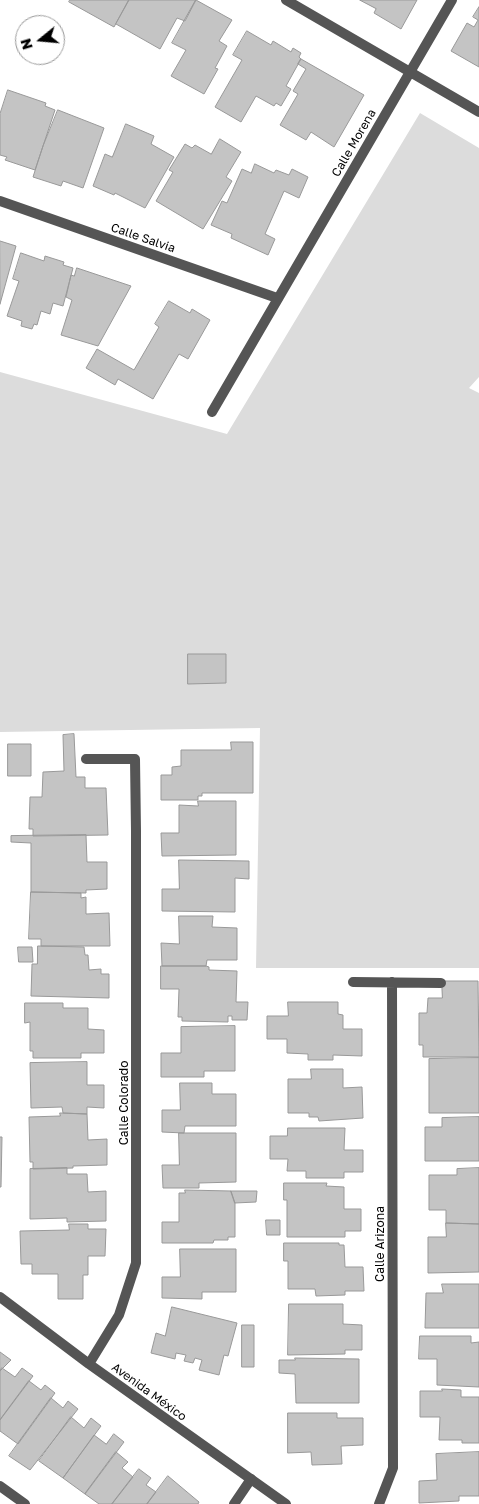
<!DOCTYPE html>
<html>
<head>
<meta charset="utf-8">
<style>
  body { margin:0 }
  #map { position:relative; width:479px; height:1504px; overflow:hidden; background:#fff; font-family:"Golos Text",sans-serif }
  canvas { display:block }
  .north { position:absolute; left:15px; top:15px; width:50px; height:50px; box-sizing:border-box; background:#fff; border:1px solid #999; border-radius:50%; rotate:253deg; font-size:14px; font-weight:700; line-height:20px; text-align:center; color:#000 }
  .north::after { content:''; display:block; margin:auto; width:18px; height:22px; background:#000; clip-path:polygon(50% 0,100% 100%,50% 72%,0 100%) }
</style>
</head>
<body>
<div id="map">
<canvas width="479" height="1504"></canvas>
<div class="north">N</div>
</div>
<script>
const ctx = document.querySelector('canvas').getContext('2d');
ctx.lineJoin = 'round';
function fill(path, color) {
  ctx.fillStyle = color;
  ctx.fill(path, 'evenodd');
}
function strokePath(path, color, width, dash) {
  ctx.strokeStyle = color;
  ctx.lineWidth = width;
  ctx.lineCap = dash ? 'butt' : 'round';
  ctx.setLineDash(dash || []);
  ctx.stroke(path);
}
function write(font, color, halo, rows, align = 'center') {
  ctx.font = font + ' "Golos Text",sans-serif';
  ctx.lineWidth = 4;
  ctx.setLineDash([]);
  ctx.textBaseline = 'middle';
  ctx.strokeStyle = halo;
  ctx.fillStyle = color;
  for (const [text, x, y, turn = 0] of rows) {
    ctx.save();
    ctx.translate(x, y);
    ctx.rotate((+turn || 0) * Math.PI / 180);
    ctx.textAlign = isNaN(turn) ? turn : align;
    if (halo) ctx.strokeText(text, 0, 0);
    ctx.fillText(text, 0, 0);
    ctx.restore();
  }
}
fill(new Path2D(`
  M420 113 479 148V377L469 388 479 393V968H256L260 728 0 732V372L227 434Z`), '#dcdcdc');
const building = new Path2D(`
  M70 0H129L114 27 69 2Z
  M129 0H196L185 21 177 18 160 49 116 24Z
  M196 0 232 20 219 41 227 46 215 68 218 69 204 94 171 76 186 50 172 43Z
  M360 0H417L401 29 374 13 376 9Z
  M479 7V67L451 51 467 23 474 27 478 20 473 17Z
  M247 31 271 45 273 41 291 52 293 48 301 53 299 57 301 59 286 86 291 89 281 106 276 103 274 106 256 96 241 122 215 107 242 60 233 55Z
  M301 59 364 95 334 147 311 132 306 140 280 125 298 94 293 91 306 69 298 64Z
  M8 90 46 103 45 106 55 110 35 170 5 160 7 157 0 155V114Z
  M58 110 104 128 83 188 63 181 61 186 33 177 43 146Z
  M126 124 154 136 151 144 174 157 145 208 115 193 114 195 93 186 105 154 112 157Z
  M220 139 241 152 226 177 232 181 203 229 156 201 173 172 169 170 185 144 192 148 195 145 211 154Z
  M255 164 274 173 276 170 289 175 292 169 308 177 299 198 284 191 265 234 275 239 268 255 231 238 232 234 211 225 222 201 227 203 242 169 251 173Z
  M0 241 16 246 0 304Z
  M21 253 44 261 45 256 64 262 63 265 73 268 63 306 53 303 50 314 41 311 37 325 34 324 32 329 21 326 22 321 7 316 19 281 13 279Z
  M77 268 131 286 98 346 61 335 72 300 66 297 71 275 74 276Z
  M169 301 190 313 192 309 210 320 188 359 179 354 153 399 118 379 115 385 86 368 97 349 134 370 159 327 155 324Z
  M188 654H226V683L188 684Z
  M74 734 76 777H85V788H106L108 835 33 836V829H29L30 797H42L43 772 64 771 63 735Z
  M231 742H253V793H202V796H198V800H161V775H172V767L181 766V750H231Z
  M8 744H31V776H8Z
  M198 801H236V855L162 856 161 833H179V805L198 806Z
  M86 835 87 862H107V889L86 890V893L31 892V843L11 842V836Z
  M179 860 249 861V879L235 878V912L162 911V889H179Z
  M31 892 81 893V898L86 897V914L109 913 110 946H41V939H29Z
  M179 916H213L212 927 237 928V960H207L206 966H162L161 943 179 944Z
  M38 946 84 947 85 955H88L89 970 101 969V974H109V998L31 996 32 964H37Z
  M18 947H32L33 962H19Z
  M161 966H206L209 967V970L237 971 236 1002H248L247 1020H232V1016H228V1022L182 1021V1017H178L179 989H161Z
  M442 981H478L479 1057H423V1045H419V1013H427L428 998H442Z
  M288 1002H338V1014L343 1015V1029H362V1056L333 1055V1060H308V1054L287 1053V1039H267V1016H288Z
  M25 1003H63V1008H88V1029L104 1030V1053H81V1058H33V1051H30V1022L25 1023Z
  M235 1026V1071H204V1077H161V1053H181V1027Z
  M479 1058V1113H429V1059Z
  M87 1062V1085H104V1108L87 1107V1114L63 1113 62 1107 31 1108 30 1063Z
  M311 1069H343V1088L362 1087 363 1118 319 1121 318 1117H309V1113H288V1079H311Z
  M180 1083H212V1094H236V1126H185L184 1133 162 1132V1110H180Z
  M60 1113 87 1114 88 1140 107 1139V1165L73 1166V1168L33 1169V1162H30L29 1117 60 1116Z
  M479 1117V1161H425V1127H442V1118Z
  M288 1128H345L344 1150H363V1172H344V1178H306V1171H287L288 1159H270V1136H287Z
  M179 1133H236V1182L199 1183V1188H163L162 1165H179Z
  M0 1137H2L1 1187H0Z
  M67 1168V1174H87L88 1192 106 1191V1221L67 1222V1218L30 1219V1169Z
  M479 1168V1224L446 1223V1210H429V1175H457V1169Z
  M284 1183H327L326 1186 344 1187V1209H361V1231H345V1237H287V1200H284Z
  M185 1190 231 1191 235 1203V1237H228V1240H214L213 1243H162V1222H179V1193H185Z
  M231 1191H257L256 1202 235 1203Z
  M266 1220H280V1235H267Z
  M446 1223 479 1224V1272L428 1273V1237H446Z
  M69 1224H88V1229H106L105 1256H88V1275H83V1299H58V1274H32V1264H21L20 1231 69 1230Z
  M284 1243H339V1245H344L345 1267H363L364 1291H345V1295L316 1296 315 1289H288V1261H284Z
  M180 1249H236V1292H202V1299L162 1298V1277H180Z
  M442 1284H479V1328H425L426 1293H443Z
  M289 1304H343V1324L362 1325V1350H345V1354L288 1355Z
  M172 1307 237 1323 228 1356 224 1355 219 1375 199 1370 202 1360 195 1358 193 1363 184 1361 186 1355 176 1353 175 1359 151 1353 156 1333 165 1336Z
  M242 1325H254V1367H242Z
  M420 1336H471V1343L479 1342V1387L437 1385V1359H419Z
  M0 1352 11 1360 0 1371Z
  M295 1358 359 1359V1403H296L295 1374 279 1373V1360H295Z
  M2 1368 15 1377 22 1368 33 1376 0 1420V1371Z
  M29 1381 41 1390 45 1385 55 1393 18 1444 0 1431V1420Z
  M442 1389 461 1390V1397H479V1443H462V1440H439L440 1417H420V1391H442Z
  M51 1398 63 1408 68 1401 78 1409 30 1470 9 1456Z
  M288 1413H337V1418H363V1445L341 1446 342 1464 312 1465 311 1452 288 1453Z
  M71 1417 84 1428 91 1418 101 1426 63 1478 39 1461Z
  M114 1434 124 1442 85 1494 63 1478 94 1435 106 1444Z
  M116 1452 128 1462 122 1468 133 1477 112 1504H99L85 1494Z
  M479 1452V1496H459V1501L419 1503V1481L437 1480 436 1454Z
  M139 1469 151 1478 146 1485 156 1492 147 1504H112Z
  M168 1476 199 1502 198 1504H147Z`);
fill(building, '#c4c4c4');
strokePath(building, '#999', 1);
strokePath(new Path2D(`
  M234 1504 251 1479`), '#555', 10);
strokePath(new Path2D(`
  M286 0 479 112
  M0 201 277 298
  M212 412 452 0
  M86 759H135L136 831V1263L119 1315 89 1364
  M353 982 441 983
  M0 1297 89 1364 286 1504
  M0 1486 25 1504
  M379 1504 393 1468 392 982`), '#555', 10);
write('12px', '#000', '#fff', [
  ["Calle Morena",354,143,-60],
  ["Calle Salvia",143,238,19],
  ["Calle Colorado",124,1103,-90],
  ["Calle Arizona",380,1244,-90],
  ["Avenida México",149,1392,36]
]);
</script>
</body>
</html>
